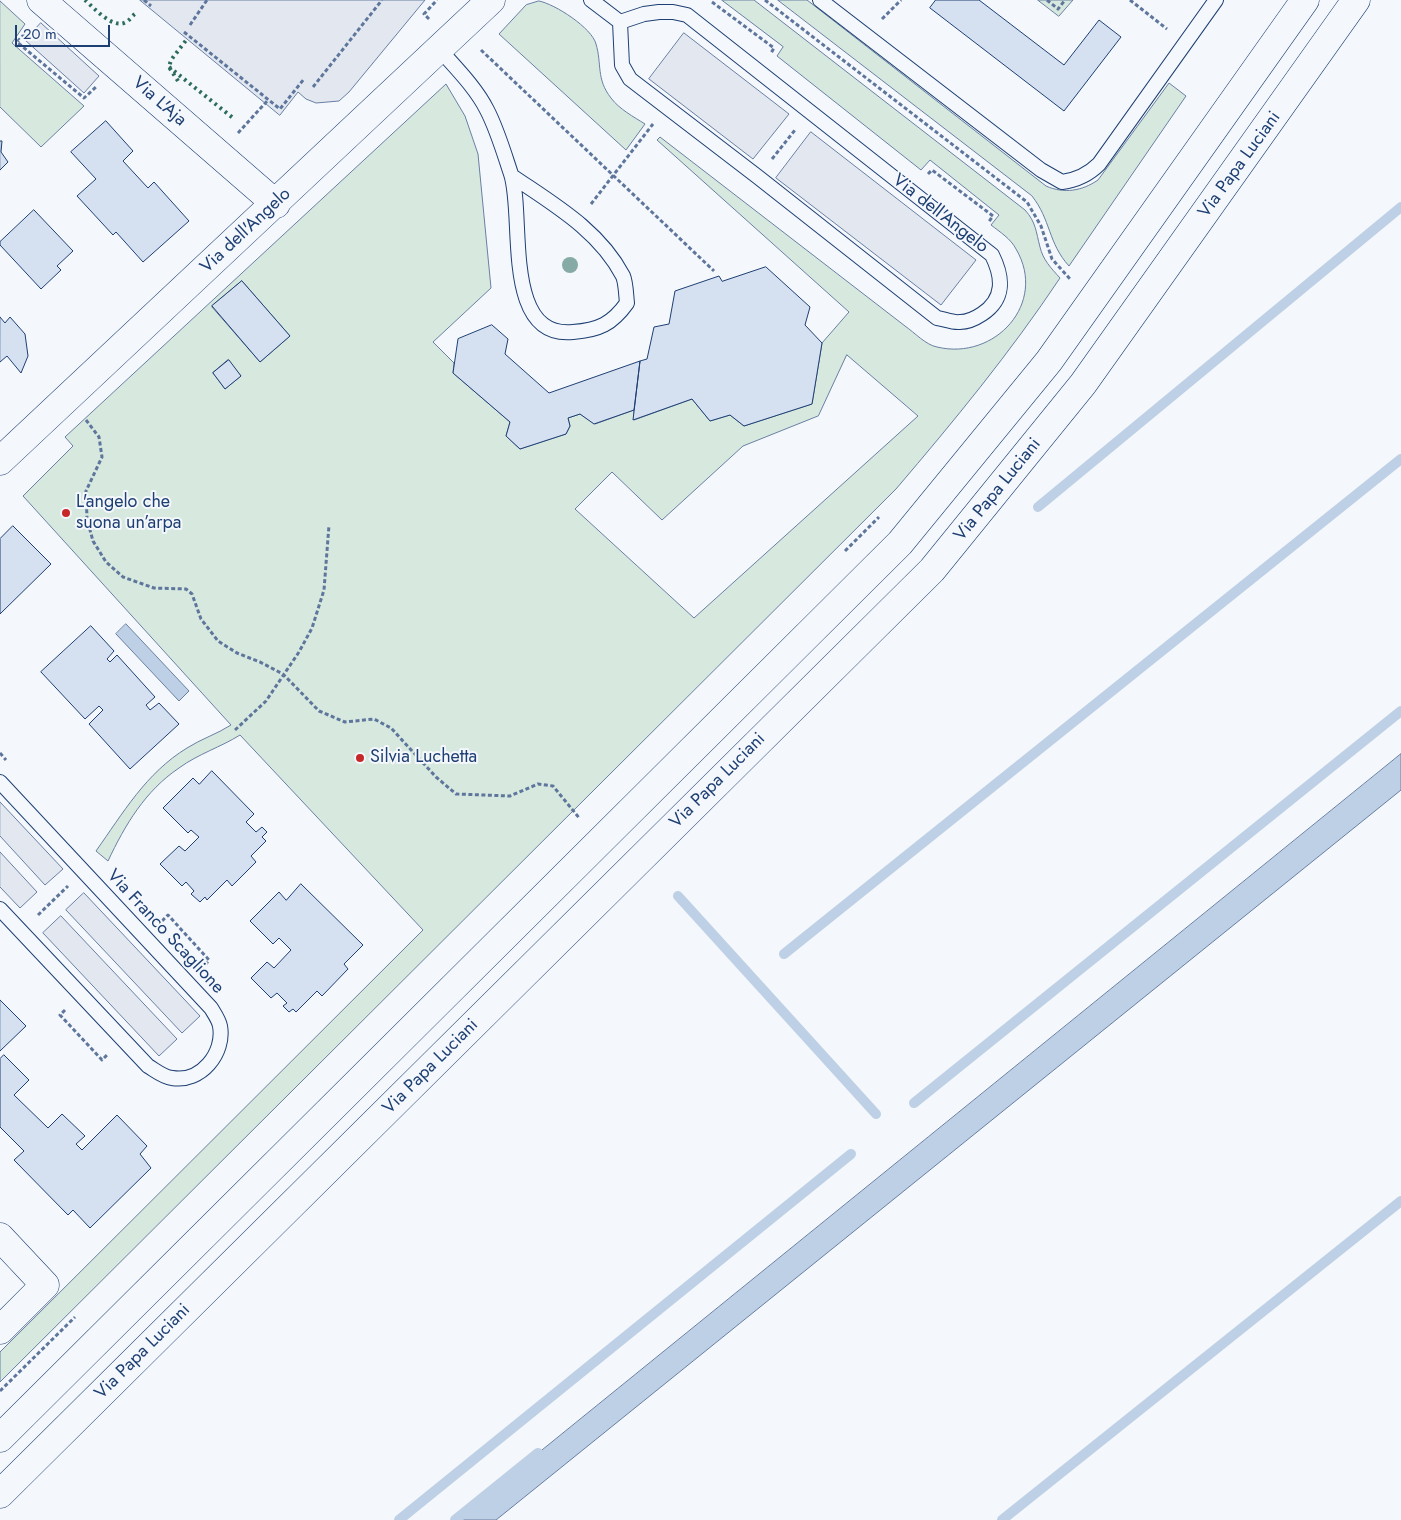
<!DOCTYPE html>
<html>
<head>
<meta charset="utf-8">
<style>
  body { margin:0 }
  #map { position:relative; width:1401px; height:1520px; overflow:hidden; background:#f4f7fb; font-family:Jost,sans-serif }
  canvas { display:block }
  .scale { position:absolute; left:15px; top:25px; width:95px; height:22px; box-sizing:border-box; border:2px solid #1d3f73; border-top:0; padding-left:6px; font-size:15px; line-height:18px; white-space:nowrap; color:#1d3f73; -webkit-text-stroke:4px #f4f7fb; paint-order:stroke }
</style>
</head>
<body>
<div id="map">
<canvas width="1401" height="1520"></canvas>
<div class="scale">20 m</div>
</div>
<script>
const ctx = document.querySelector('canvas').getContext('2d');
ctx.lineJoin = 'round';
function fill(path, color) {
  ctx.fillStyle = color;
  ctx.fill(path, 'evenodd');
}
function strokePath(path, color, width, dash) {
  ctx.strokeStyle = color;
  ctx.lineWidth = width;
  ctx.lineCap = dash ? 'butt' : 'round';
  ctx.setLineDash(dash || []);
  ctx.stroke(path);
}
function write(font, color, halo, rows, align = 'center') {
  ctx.font = font + ' Jost,sans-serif';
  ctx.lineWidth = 4;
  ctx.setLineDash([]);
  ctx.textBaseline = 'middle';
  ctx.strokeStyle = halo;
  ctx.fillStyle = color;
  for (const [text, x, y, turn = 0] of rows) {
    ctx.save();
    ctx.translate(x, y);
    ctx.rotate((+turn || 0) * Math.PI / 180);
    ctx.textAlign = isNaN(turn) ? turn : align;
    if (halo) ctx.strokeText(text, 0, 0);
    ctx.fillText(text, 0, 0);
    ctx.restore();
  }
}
const green = new Path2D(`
  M722 0H754L1025 210C1036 222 1036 232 1040 247 1043 260 1051 268 1060 278 1010 353 954 421 896 489L0 1382V1352L423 930 240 735C221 747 198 754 179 768 145 791 125 825 108 861L96 851C123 813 146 773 187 748 201 739 217 734 231 725L23 496 73 446 65 437 446 84 465 116 478 154 491 288 433 342 454 363 453 373 510 422 506 436 520 449 566 434 570 426 568 418 580 414 595 424 634 410V420L692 399 710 421 730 415 744 426 812 404 822 343 849 312 657 140 660 137 905 326C915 333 926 345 937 347 995 361 1048 303 1016 249 1011 239 1000 232 991 225L999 215 930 160 921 170 777 56 783 47ZM242 281 290 336 260 362 212 307ZM847 355 918 416 694 618 575 509 612 472 662 520 743 446 818 416ZM228 360 241 376 225 389 213 373Z
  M778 0H807L1046 186C1064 194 1082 191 1098 180L1169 83 1186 96 1069 266C1048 243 1051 220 1032 196Z
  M1038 0H1073L1059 16Z
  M0 1 25 24 12 43 84 106 41 147 0 107Z
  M539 1C555 4 592 28 596 44 602 64 596 79 611 98 619 109 634 117 645 124L626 150 499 34 526 5Z`);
fill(green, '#d7e8df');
strokePath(green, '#687fa3', 1);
const parking = new Path2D(`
  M140 0H425L349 92 339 101 316 103 306 99 298 92 280 115Z
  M41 23 99 76 84 93 25 40Z
  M684 33 789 114 753 159 649 79Z
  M811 132 976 260 941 305 776 178Z
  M0 802 63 869 45 885 0 836Z
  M0 852 37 892 20 908 0 887Z
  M84 893 200 1016 182 1033 66 910Z
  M61 916 177 1039 159 1056 43 933Z`);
fill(parking, '#e3e8f0');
strokePath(parking, '#687fa3', 1);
const water = new Path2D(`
  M126 624 189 691 179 701 116 634Z
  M1401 754V790L496 1520H456Z`);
fill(water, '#bed0e5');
strokePath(water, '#687fa3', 1);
strokePath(new Path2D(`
  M1038 507 1401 207
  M678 896 876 1114
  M784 954 1401 459
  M914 1103 1401 711
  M399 1520 851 1154
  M455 1520 538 1453
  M1002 1520 1401 1201`), '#bed0e5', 10);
const building = new Path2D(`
  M936 0H979L1064 65 1099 20 1121 37 1064 111 930 8Z
  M106 121 133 151 123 161 148 188 154 182 189 221 143 262 116 232 113 235 77 196 96 179 71 152Z
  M0 141H2L1 152 8 162 0 170Z
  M34 210 73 251 57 266 61 270 41 289 0 245V242Z
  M766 267 810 307 805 325 822 343 812 404 744 426 730 415 710 421 692 399 633 420 640 361 647 359 654 327 669 324 675 291 719 276 722 281Z
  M242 281 290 336 260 362 212 306Z
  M0 317 5 323 10 317 25 334 28 356 21 373 7 356 0 362Z
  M492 325 508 339 505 354 549 393 640 361 634 410 594 424 580 414 568 418 570 426 566 434 520 449 506 436 510 422 453 373 458 339Z
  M229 360 241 376 225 389 213 373Z
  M13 526 51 564 0 614V539Z
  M91 626 114 651 107 659 110 662 117 655 155 697 146 705 150 710 159 703 179 724 130 769 89 724 103 710 99 706 85 719 41 672Z
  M212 771 254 814 246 822 256 832 262 827 267 832 262 837 266 841 251 856 256 862 232 886 227 880 207 900 205 897 200 902 191 894 194 891 186 882 182 886 160 864 179 846 185 851 199 837 191 830 188 833 163 808 193 778 199 784Z
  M301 884 363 945 344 964 348 969 322 996 317 991 296 1012 293 1009 289 1012 283 1006 287 1003 277 993 271 998 251 978 267 962 274 968 291 950 279 938 273 944 250 921 279 892 286 900Z
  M0 1000 26 1026 0 1051Z
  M4 1055 29 1080 14 1095 48 1128 62 1114 85 1136 76 1144 82 1150 117 1115 147 1146 140 1154 151 1168 90 1228 73 1210 68 1215 14 1160 24 1151 0 1127V1059Z`);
fill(building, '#d5e0f0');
strokePath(building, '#1d3f73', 1);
const lane = new Path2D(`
  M591 0 620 22
  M820 0 1041 170 1062 182C1077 180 1088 175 1099 164L1216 0
  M659 12H673L687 15 992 255C1003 277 1005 299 982 314 976 318 968 322 960 322 953 323 944 319 937 318L758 177 630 79 622 65 620 22 644 14Z
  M440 50C456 68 476 88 487 110 497 129 504 153 511 174 525 215 501 339 573 332 599 330 612 324 627 303 626 295 626 283 623 276 599 230 553 204 512 176
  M0 782 211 1008C214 1013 219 1020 220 1026 225 1053 201 1083 172 1078 163 1077 155 1070 148 1066L0 909`);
const street = new Path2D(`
  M41 0 276 204
  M0 461 491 0
  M0 1237 45 1285 0 1330`);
const secondary = new Path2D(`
  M0 1438 900 543 1049 361 1305 0
  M0 1494 932 570 1083 384 1356 0`);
strokePath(lane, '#1d3f73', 16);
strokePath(street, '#1d3f73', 29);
strokePath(secondary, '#1d3f73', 29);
strokePath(new Path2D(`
  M144 0 151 6
  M765 0 1027 202 1041 226 1052 259 1070 279
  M1047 0 1058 9 1065 0
  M1130 0 1167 29
  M712 2 774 48 771 53
  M429 19 424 14 437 0
  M882 19 901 0
  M190 25 207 0
  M29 29 17 42 84 98 96 87
  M184 32 280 109 304 79
  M481 50 714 271
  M313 87 382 0
  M238 133 268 100
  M772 159 795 130
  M928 174 932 170 993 216 988 223
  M591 204 653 124
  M86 420 99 437 102 457 86 491 87 519 93 541 106 562 123 577 154 588 186 589 192 594 201 619 218 641 237 653 260 662 283 674 319 711 345 722 374 719 391 728 436 777 456 794 510 796 538 784 553 786 580 819
  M845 551 879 517
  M235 730 266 701 299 652 312 628 324 590 329 525
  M0 753 6 760
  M38 915 68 886
  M162 921 168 915 209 960 204 967
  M65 1010 60 1015 102 1060 107 1055
  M0 1391 75 1317`), '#5e769c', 3, [4, 2.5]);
strokePath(lane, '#f4f7fb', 14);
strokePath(street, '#f4f7fb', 28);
strokePath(secondary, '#f4f7fb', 28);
strokePath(new Path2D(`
  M85 0C93 7 113 30 126 22 129 21 132 16 135 14
  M169 67 233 118
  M178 81 169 67 171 60 187 39`), '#2c6c60', 4, [2.5, 4]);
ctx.fillStyle = '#86aba6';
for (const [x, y] of [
  [570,265]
]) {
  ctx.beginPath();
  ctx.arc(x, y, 8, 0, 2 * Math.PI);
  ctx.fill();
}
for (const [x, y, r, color] of [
  [66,513,5,"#c62828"],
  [360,758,5,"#c62828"]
]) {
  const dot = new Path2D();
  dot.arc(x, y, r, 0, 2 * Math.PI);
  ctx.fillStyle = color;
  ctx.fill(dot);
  strokePath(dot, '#f4f7fb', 2);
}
write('18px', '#1d3f73', '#f4f7fb', [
  ["Via L'Aja",159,102,41],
  ["Via Papa Luciani",1240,165,-54],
  ["Via dell'Angelo",940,214,38],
  ["Via dell'Angelo",246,231,-43],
  ["Via Papa Luciani",998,490,-51],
  ["Via Papa Luciani",718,781,-45],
  ["Via Franco Scaglione",165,932,47],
  ["Via Papa Luciani",431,1067,-45],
  ["Via Papa Luciani",143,1352,-45]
]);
write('18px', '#1d3f73', '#f4f7fb', [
  ["L'angelo che",76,503],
  ["suona un’arpa",76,524],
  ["Silvia Luchetta",370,758]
], 'left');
</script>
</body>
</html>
